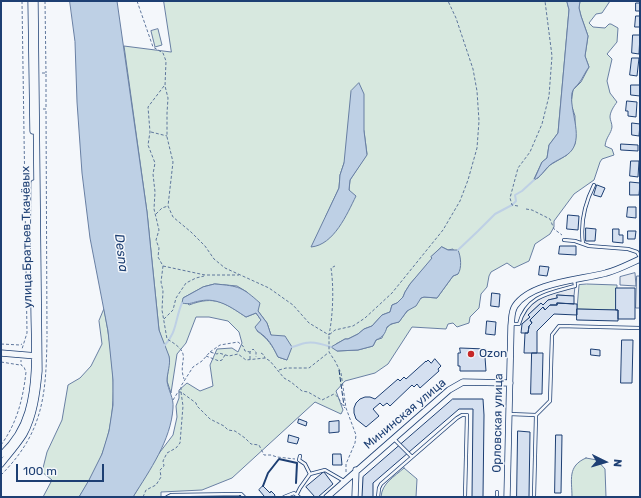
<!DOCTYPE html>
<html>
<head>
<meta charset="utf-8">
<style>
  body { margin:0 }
  #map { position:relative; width:641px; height:498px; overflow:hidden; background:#f4f7fb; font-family:Rubik,sans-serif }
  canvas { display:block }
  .frame { position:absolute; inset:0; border:2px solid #1d3f73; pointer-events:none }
  .north { position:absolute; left:585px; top:442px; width:40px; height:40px; -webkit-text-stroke:3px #f4f7fb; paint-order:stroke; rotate:95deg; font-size:11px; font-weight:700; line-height:16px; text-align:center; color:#1d3f73 }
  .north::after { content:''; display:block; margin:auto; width:14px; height:18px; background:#1d3f73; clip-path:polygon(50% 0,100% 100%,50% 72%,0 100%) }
  .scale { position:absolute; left:16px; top:464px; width:88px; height:18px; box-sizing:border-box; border:2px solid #1d3f73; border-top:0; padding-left:5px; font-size:12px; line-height:14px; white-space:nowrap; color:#1d3f73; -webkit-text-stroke:3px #f4f7fb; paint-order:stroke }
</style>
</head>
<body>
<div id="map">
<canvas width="641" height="498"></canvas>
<div class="frame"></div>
<div class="north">N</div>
<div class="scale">100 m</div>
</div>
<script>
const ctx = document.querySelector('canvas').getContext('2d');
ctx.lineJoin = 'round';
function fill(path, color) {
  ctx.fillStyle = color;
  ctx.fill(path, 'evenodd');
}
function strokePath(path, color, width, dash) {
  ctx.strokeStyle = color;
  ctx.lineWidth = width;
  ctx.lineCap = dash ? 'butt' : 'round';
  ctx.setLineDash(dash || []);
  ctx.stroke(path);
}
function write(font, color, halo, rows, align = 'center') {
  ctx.font = font + ' Rubik,sans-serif';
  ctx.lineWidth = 3;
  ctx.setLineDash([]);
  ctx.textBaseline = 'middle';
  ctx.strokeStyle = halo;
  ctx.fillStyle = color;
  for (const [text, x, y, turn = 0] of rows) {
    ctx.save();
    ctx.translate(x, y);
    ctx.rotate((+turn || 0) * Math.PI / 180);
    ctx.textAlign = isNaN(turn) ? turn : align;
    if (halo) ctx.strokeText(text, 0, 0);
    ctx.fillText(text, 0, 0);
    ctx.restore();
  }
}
const green = new Path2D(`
  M164 1H567L569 10 558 133 549 145 547 158 542 162 534 179 538 178 550 165 567 155 575 144V116L571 104 573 90 581 82 589 67 585 56 588 36 581 16 579 8 580 1H610L602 13 596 14 589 23 593 27 605 28 609 24H611L618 28 617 42 607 54 612 59 607 81 610 93 617 102C614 106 610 112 610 117 610 120 612 123 612 127 611 134 606 137 605 146L612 149 614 155 602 159 600 162 594 180 574 194 554 221V227L550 234 535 244 529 261 514 268 507 263 491 272 489 276 487 287 481 294 479 308 470 317 469 323 457 327 453 323 448 324 446 329 412 327 388 364 375 373 345 381 336 391 343 410 341 414 315 402 232 478 202 490 161 492V497H133L157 456 173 435 177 417 176 406 179 398V390L187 383 200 391 213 386 210 365 217 349 232 348 238 352 242 343 239 332 228 321 209 317H196L186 343 177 354 171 393 167 381 169 357 164 346 159 330 147 212 124 46 171 52ZM364 131 367 154 350 180 349 190 326 216 339 188 340 175 344 163ZM442 247 448 250 453 249 458 274 453 276 437 298C433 298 428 297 424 297 417 298 403 316 399 322 388 324 386 327 382 338L376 340 373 346 358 350 337 351 336 344 345 339H348L358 334 364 329 372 326 382 315 390 312 392 305 397 303 403 297 405 292 410 284 433 258 432 257ZM215 284 237 286 247 292 258 311 267 323 271 335 287 360 278 357C273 346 267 338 257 331L261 320 256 313 246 317C225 303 215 295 189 305L183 298 203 287Z
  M158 29 162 45 155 47 151 31Z
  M587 284 617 285 616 310 577 309 579 285Z
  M104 309C113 356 120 409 102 454 97 469 88 483 79 497H43L52 480 42 472 47 452 62 420 68 385 80 378 91 366 102 344 99 321Z
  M586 458 597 460 605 469 606 497H572C572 480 567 466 586 458Z
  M404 468 417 479 416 497H381C382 483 394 477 404 468Z`);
fill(green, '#d7e8df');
strokePath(green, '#687fa3', 1);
const parking = new Path2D(`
  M635 273 636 286 620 285V277Z
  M637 276H640V308H636Z
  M575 286 574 296 557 295V298L548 300 543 305 541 303 528 315 530 317 522 324H519L521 315 529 304 542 295Z`);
fill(parking, '#e3e8f0');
strokePath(parking, '#687fa3', 1);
const water = new Path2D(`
  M70 1H117L147 212 159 330C162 339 166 347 169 356 171 364 167 373 167 381 168 390 174 398 173 408 171 440 150 470 133 497H79L89 480 102 454 109 431 113 405V380L108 331 90 238 82 173 77 102 75 42Z
  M567 1H580L579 8 581 16 588 36 585 56 589 67C585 72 583 78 579 83 577 86 573 88 572 93 569 109 583 135 572 150 567 157 556 160 550 165 544 170 541 177 534 180L542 162 547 158 549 145 558 133 569 10Z
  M359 83 364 94V131L367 155 350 180 349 190 356 196C347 214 334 245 311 247L339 188 340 175 344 163 351 91Z
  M442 247 448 250H458C461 257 462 268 458 274L453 276 437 298 424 297 421 298 416 306 407 311 399 322 391 324 387 327C385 334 383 337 376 340L373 346 358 350 337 351 331 347 345 339H348L358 334 364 329 372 326 382 315 390 312 392 305 397 303 403 297 405 292 410 284 432 258 431 257Z
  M215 284C239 286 242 287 260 303L258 311 267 323 271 335 285 336 292 347 287 360 278 357C274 349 270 341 264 336 260 332 257 332 255 327L261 320 256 313 246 317C232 308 218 297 200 301 193 302 190 305 182 303L183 298 203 287Z`);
fill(water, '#bed0e5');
strokePath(water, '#687fa3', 1);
strokePath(new Path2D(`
  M458 250 478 231 495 214 512 205 516 201 515 195 522 191 534 180
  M164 346C177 333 175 319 182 303
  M292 347C297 346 300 344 305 343 313 341 323 344 331 347`), '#bed0e5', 2);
const building = new Path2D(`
  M636 3H640V11H636Z
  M636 16H640V27H635Z
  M633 35H640L639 54 632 53Z
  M632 58H639L637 76 630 75Z
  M631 85H640V96L631 95Z
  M627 101 637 102 636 117 628 116V111H626Z
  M632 123 640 124 639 136 632 135Z
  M621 144 638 145V151L621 150Z
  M631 161H639L638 177 630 176Z
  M630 182 640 183 639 195H630Z
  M597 185 605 188 601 197 594 195Z
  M628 207H636V218L627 217Z
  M568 215 579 216 578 230 567 229Z
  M586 228 596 229 595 241H586Z
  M613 229H619V235H623V243L613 242Z
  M628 231H636L635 239H628Z
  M560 246H576V255L559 254Z
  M540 266 549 267 547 276 539 275Z
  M616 288H635V319H618V310H616Z
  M492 293 500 294 499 307 491 306Z
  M557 295 574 296V304L557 303V305H550L545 310 543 307 530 320 532 323 529 326 528 333H521L522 324 530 317 528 315 541 303 543 305 548 300 557 298Z
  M557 303 577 304V315L554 314 537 331V353H524L525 333H528L529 326 532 323 530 320 543 307 545 310 550 305H557Z
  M577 309 618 310V321L577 320Z
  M487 321 496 322 495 335 486 334Z
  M622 340H633L632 383H621Z
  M460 348 486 349V357H485L486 371H460V366H458V353H460Z
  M591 349 600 350V356L591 355Z
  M532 353H543L542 394H531Z
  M435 359 441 366 438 369 439 371 420 388 417 384 414 387 412 385 390 406 387 403 383 406 380 403 373 409 379 416 366 427 356 419 354 413V408L356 403 360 399 365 397H370L375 399 398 379 400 381 404 377 406 379 426 361V362L428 360 431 363Z
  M453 399H483L484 415 483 497H472L473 409H459L373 483V497H362L363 477Z
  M299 419 307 422 306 426 298 423Z
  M339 421V432L329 433V422Z
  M518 431 530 432 529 497H517Z
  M289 435 299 438 297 444 288 442Z
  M556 435H562L561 493H555Z
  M333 454H341L342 465H333Z
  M324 472 333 484 318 497H315L306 487Z
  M263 486 270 493 271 491 275 495 274 497H262L264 496 259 490Z`);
fill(building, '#d5e0f0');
strokePath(building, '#1d3f73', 1);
const service = new Path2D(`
  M564 240 575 241 589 246 628 249 637 252 640 257
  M583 244C580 223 585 203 594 185
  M512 324H519C527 295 550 293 575 286L574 279
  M509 414 536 415 550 401 552 335 559 326 640 328
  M393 438 412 457
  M310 474 325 470 344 481
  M297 494 300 488 310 474 305 464 299 460 300 456
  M167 497 171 495 241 494 244 497
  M284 497 294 493 299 497
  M378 497 379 488 381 484 457 418 462 415H467L465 497
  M497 497V492
  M534 497 536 415`);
const minor = new Path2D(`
  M31 1 33 131
  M1 353 37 356
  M1 455C14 443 23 429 28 412 38 378 34 340 34 305 33 265 34 224 34 183
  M1 464C9 454 17 445 24 434 34 416 37 392 39 371L35 1
  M327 497 449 390 463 382 510 383
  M355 497 356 470
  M507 497 511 326C512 319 511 312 515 306 531 282 581 280 606 273 618 270 629 264 640 259`);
strokePath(service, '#1d3f73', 4);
strokePath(minor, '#1d3f73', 7);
strokePath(new Path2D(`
  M22 1 27 333 22 349
  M45 1 46 73
  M137 1 153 47 163 53 166 61 165 86 168 98 167 113V137L173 162 168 206 173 217 191 232 205 246 214 259 225 268 269 288 293 305 309 323 329 335C333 315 334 288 331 268L335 266
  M42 73H46V108
  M164 86 148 107 150 132 148 145 155 163 153 174 155 192 154 209 159 230 156 240 159 248 158 257 163 266 161 282 163 291 162 310 167 339C195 355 177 359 184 379
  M43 109H46L47 337
  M151 132 167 136
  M518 206 512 205 510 198 518 168 530 152 542 124 549 96 552 56 545 1
  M526 209 532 210 550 219 554 229 562 235
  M156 214 162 208 168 206
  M163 266 205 275H239
  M164 319 173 310 176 298 186 283 196 278 204 276
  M1 344 20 345 22 344
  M210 352 220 345 238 342 243 346 245 351 250 352
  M261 353 264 355 265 358
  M206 356 219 361 222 360 225 355
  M250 359V352L253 349 256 352V357
  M1 362 20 365
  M279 370 286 368H309L328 353
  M173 400 178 392H181L196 403 197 406 210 419 224 426 228 430 235 431 245 438 251 444 259 445 264 455H271L277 457 295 459
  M1 445C17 423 23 399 26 372L24 367 21 365V360
  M346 472V464L355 443 356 435 346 408 341 373 335 361 329 352V335L335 330 353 326 365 318 392 293 443 230 460 201 468 180 477 148 479 121 477 91 473 69 456 18 448 1
  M1 475C44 432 46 394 47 337
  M143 497 146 490 156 485 161 477 160 470 164 466 163 461 167 453 176 448 180 443 183 406 181 392V386L193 367 202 361 210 352 217 354 219 353 229 356 238 354 246 360 265 358 270 361 284 378 291 382 302 391 308 392 322 400 334 394C341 398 340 404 345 408`), '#5e769c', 1, [3, 2]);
strokePath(service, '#f4f7fb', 2.5);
strokePath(minor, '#f4f7fb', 5.5);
strokePath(new Path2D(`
  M339 370 344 406`), '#1d3f73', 1, [5, 2]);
strokePath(new Path2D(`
  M263 486 268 473 279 459 297 463 296 483
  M240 496 241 497`), '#1d3f73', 2);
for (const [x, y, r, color] of [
  [471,354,4,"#c62828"]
]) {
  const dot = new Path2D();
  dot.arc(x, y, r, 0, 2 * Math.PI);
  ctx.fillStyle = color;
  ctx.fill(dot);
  strokePath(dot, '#f4f7fb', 1.5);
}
write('12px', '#1d3f73', '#f4f7fb', [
  ["улица Братьев Ткачёвых",27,237,-91],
  ["Мининская улица",405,414,-40],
  ["Орловская улица",498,423,-89]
]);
write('12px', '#1d3f73', '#f4f7fb', [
  ["Ozon",479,354]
], 'left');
write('italic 13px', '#1d3f73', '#f4f7fb', [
  ["Desna",121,253,83]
]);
</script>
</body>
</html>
